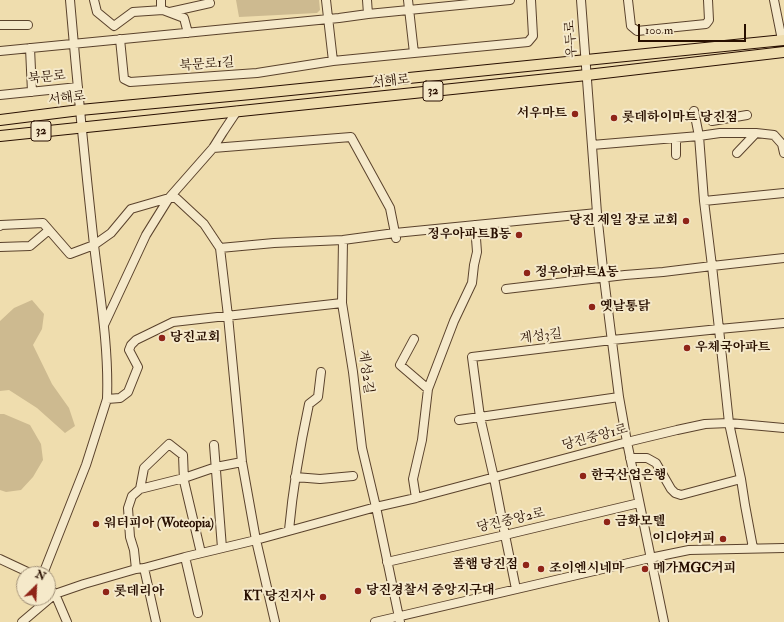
<!DOCTYPE html>
<html>
<head>
<meta charset="utf-8">
<style>
  body { margin:0 }
  #map { position:relative; width:784px; height:622px; overflow:hidden; background:#efddae; font-family:"IM FELL Double Pica",serif }
  canvas { display:block }
  .north { position:absolute; left:16px; top:566px; width:40px; height:40px; box-sizing:border-box; background:#f5e9ca; border:1px solid #a39279; border-radius:50%; rotate:24deg; font-size:11px; font-weight:700; line-height:16px; text-align:center; color:#280f00 }
  .north::after { content:''; display:block; margin:auto; width:14px; height:18px; background:#8f2418; clip-path:polygon(50% 0,100% 100%,50% 72%,0 100%) }
  .scale { position:absolute; left:638px; top:24px; width:108px; height:18px; box-sizing:border-box; border:2px solid #280f00; border-top:0; padding-left:5px; font-size:12px; line-height:14px; white-space:nowrap; color:#280f00; -webkit-text-stroke:3px #f5e9ca; paint-order:stroke }
</style>
</head>
<body>
<div id="map">
<canvas width="784" height="622"></canvas>
<div class="north">N</div>
<div class="scale">100 m</div>
</div>
<script>
const ctx = document.querySelector('canvas').getContext('2d');
ctx.lineJoin = 'round';
function fill(path, color) {
  ctx.fillStyle = color;
  ctx.fill(path, 'evenodd');
}
function strokePath(path, color, width, dash) {
  ctx.strokeStyle = color;
  ctx.lineWidth = width;
  ctx.lineCap = dash ? 'butt' : 'round';
  ctx.setLineDash(dash || []);
  ctx.stroke(path);
}
function write(font, color, halo, rows, align = 'center') {
  ctx.font = font + ' "IM FELL Double Pica","Noto Serif KR",serif';
  ctx.lineWidth = 4;
  ctx.setLineDash([]);
  ctx.textBaseline = 'middle';
  ctx.strokeStyle = halo;
  ctx.fillStyle = color;
  for (const [text, x, y, turn = 0] of rows) {
    ctx.save();
    ctx.translate(x, y);
    ctx.rotate((+turn || 0) * Math.PI / 180);
    ctx.textAlign = isNaN(turn) ? turn : align;
    if (halo) ctx.strokeText(text, 0, 0);
    ctx.fillText(text, 0, 0);
    ctx.restore();
  }
}
fill(new Path2D(`
  M236 0H319L320 10 317 13 239 17Z
  M32 300 44 314 42 329 33 345 52 384 69 408 75 426 65 433 37 408 9 390 0 391V321L14 308Z
  M0 414H4L30 425 41 444 43 460 33 477 21 490 6 492 0 490Z`), '#cdba90');
const minor = new Path2D(`
  M70 0C77 82 85 163 94 245 100 296 109 348 107 399L120 398 128 392 138 367 129 350 131 345 136 340 173 322 342 303
  M94 0 97 12 114 26 133 12 163 10
  M161 0V8L163 10 184 18 188 33
  M326 0 333 61
  M367 0 368 14
  M408 0 414 53 528 42 533 36 531 0
  M581 0 597 213 604 278 619 397 627 442 664 622
  M628 0 631 26 637 31 706 24 709 20 708 0
  M774 0 782 40
  M170 12 210 3
  M0 25H28
  M120 39 124 79 130 82 257 73 333 61 414 53
  M30 48 32 92
  M0 51 339 18 368 14 510 0
  M0 95 78 87
  M712 121 747 115
  M756 133 774 135 782 144 784 153
  M676 138V155
  M592 145 699 136 694 111
  M213 148 351 137 390 208 396 238
  M737 153 756 133H720L699 136 704 201 712 266 784 258
  M704 201 784 193
  M0 226 1 225 43 223 70 254 94 245 111 233 131 209 169 198H176L204 224 220 248 228 316 242 462 256 540 275 622
  M343 240 342 303 353 372 362 448 376 507 400 622
  M0 247 30 246 49 230
  M220 248 274 243 343 240 395 233 597 213
  M506 289 625 275 663 272 712 266 719 329 784 323
  M104 325 146 235 169 198 213 148 223 132 237 111
  M414 339 400 365 428 389 422 440 413 479 416 498
  M428 389 454 321 472 283 474 265 477 252 475 225
  M459 420 619 397
  M214 445 222 548
  M630 458H647L656 463 671 489 675 493 681 495 741 479
  M295 477 320 479 353 476
  M140 489 184 478 216 467 242 462
  M289 530C293 487 300 446 309 404L318 397 321 372
  M185 557 198 613
  M0 559 32 574
  M387 562 505 535 639 503
  M144 568 156 622
  M136 569 134 550 130 537 128 508 132 496 140 489 144 468 169 444 183 455 184 481 201 553
  M43 574 86 465 107 399
  M48 587 55 594 67 622
  M516 589 505 535 494 478 480 417 472 357 612 340 719 329 729 423 741 479 745 505 753 548
  M22 622 55 594 84 584 136 569 144 568 185 557 256 540 376 507 416 498 627 442 677 430 705 424 729 423 784 428
  M375 622 650 558 689 550 784 548`);
const major = new Path2D(`
  M0 120 80 110 251 94 784 40
  M0 136 587 75 784 52`);
strokePath(minor, '#5a422c', 10);
strokePath(major, '#280f00', 12);
strokePath(minor, '#f5e9ca', 8);
strokePath(major, '#efddae', 10);
for (const [x, y, r, color] of [
  [575,114,4,"#8f2418"],
  [614,118,4,"#8f2418"],
  [686,221,4,"#8f2418"],
  [519,235,4,"#8f2418"],
  [527,273,4,"#8f2418"],
  [592,307,4,"#8f2418"],
  [162,338,4,"#8f2418"],
  [687,348,4,"#8f2418"],
  [583,476,4,"#8f2418"],
  [607,522,4,"#8f2418"],
  [96,524,4,"#8f2418"],
  [723,539,4,"#8f2418"],
  [526,565,4,"#8f2418"],
  [541,569,4,"#8f2418"],
  [645,569,4,"#8f2418"],
  [358,591,4,"#8f2418"],
  [106,592,4,"#8f2418"],
  [323,597,4,"#8f2418"]
]) {
  const dot = new Path2D();
  dot.arc(x, y, r, 0, 2 * Math.PI);
  ctx.fillStyle = color;
  ctx.fill(dot);
  strokePath(dot, '#f5e9ca', 1.5);
}
for (const [x, y, w] of [
  [433,91,20],
  [41,131,20]
]) {
  const box = new Path2D();
  box.roundRect(x - w / 2, y - 10, w, 20, 3);
  ctx.fillStyle = '#f5e9ca';
  ctx.fill(box);
  strokePath(box, '#280f00', 1);
}
write('bold 12px', '#280f00', null, [
  ["32",433,91],
  ["32",41,131]
]);
write('13px', '#280f00', '#f5e9ca', [
  ["우두로",572,39,-94],
  ["북문로1길",207,65,-4],
  ["북문로",47,78,-6],
  ["서해로",391,82,-6],
  ["서해로",67,99,-7],
  ["계성3길",541,337,-7],
  ["계성2길",365,372,82],
  ["당진중앙1로",595,438,-15],
  ["당진중앙2로",511,521,-13]
]);
write('bold 13px', '#280f00', '#f5e9ca', [
  ["서우마트",567,114,"right"],
  ["롯데하이마트 당진점",622,118],
  ["당진 제일 장로 교회",678,221,"right"],
  ["정우아파트B동",511,235,"right"],
  ["정우아파트A동",535,273],
  ["옛날통닭",600,307],
  ["당진교회",170,338],
  ["우체국아파트",695,348],
  ["한국산업은행",591,476],
  ["금화모텔",615,522],
  ["워터피아 (Woteopia)",104,524],
  ["이디야커피",715,539,"right"],
  ["폴햄 당진점",518,565,"right"],
  ["조이엔시네마",549,569],
  ["메가MGC커피",653,569],
  ["당진경찰서 중앙지구대",366,591],
  ["롯데리아",114,592],
  ["KT 당진지사",315,597,"right"]
], 'left');
</script>
</body>
</html>
